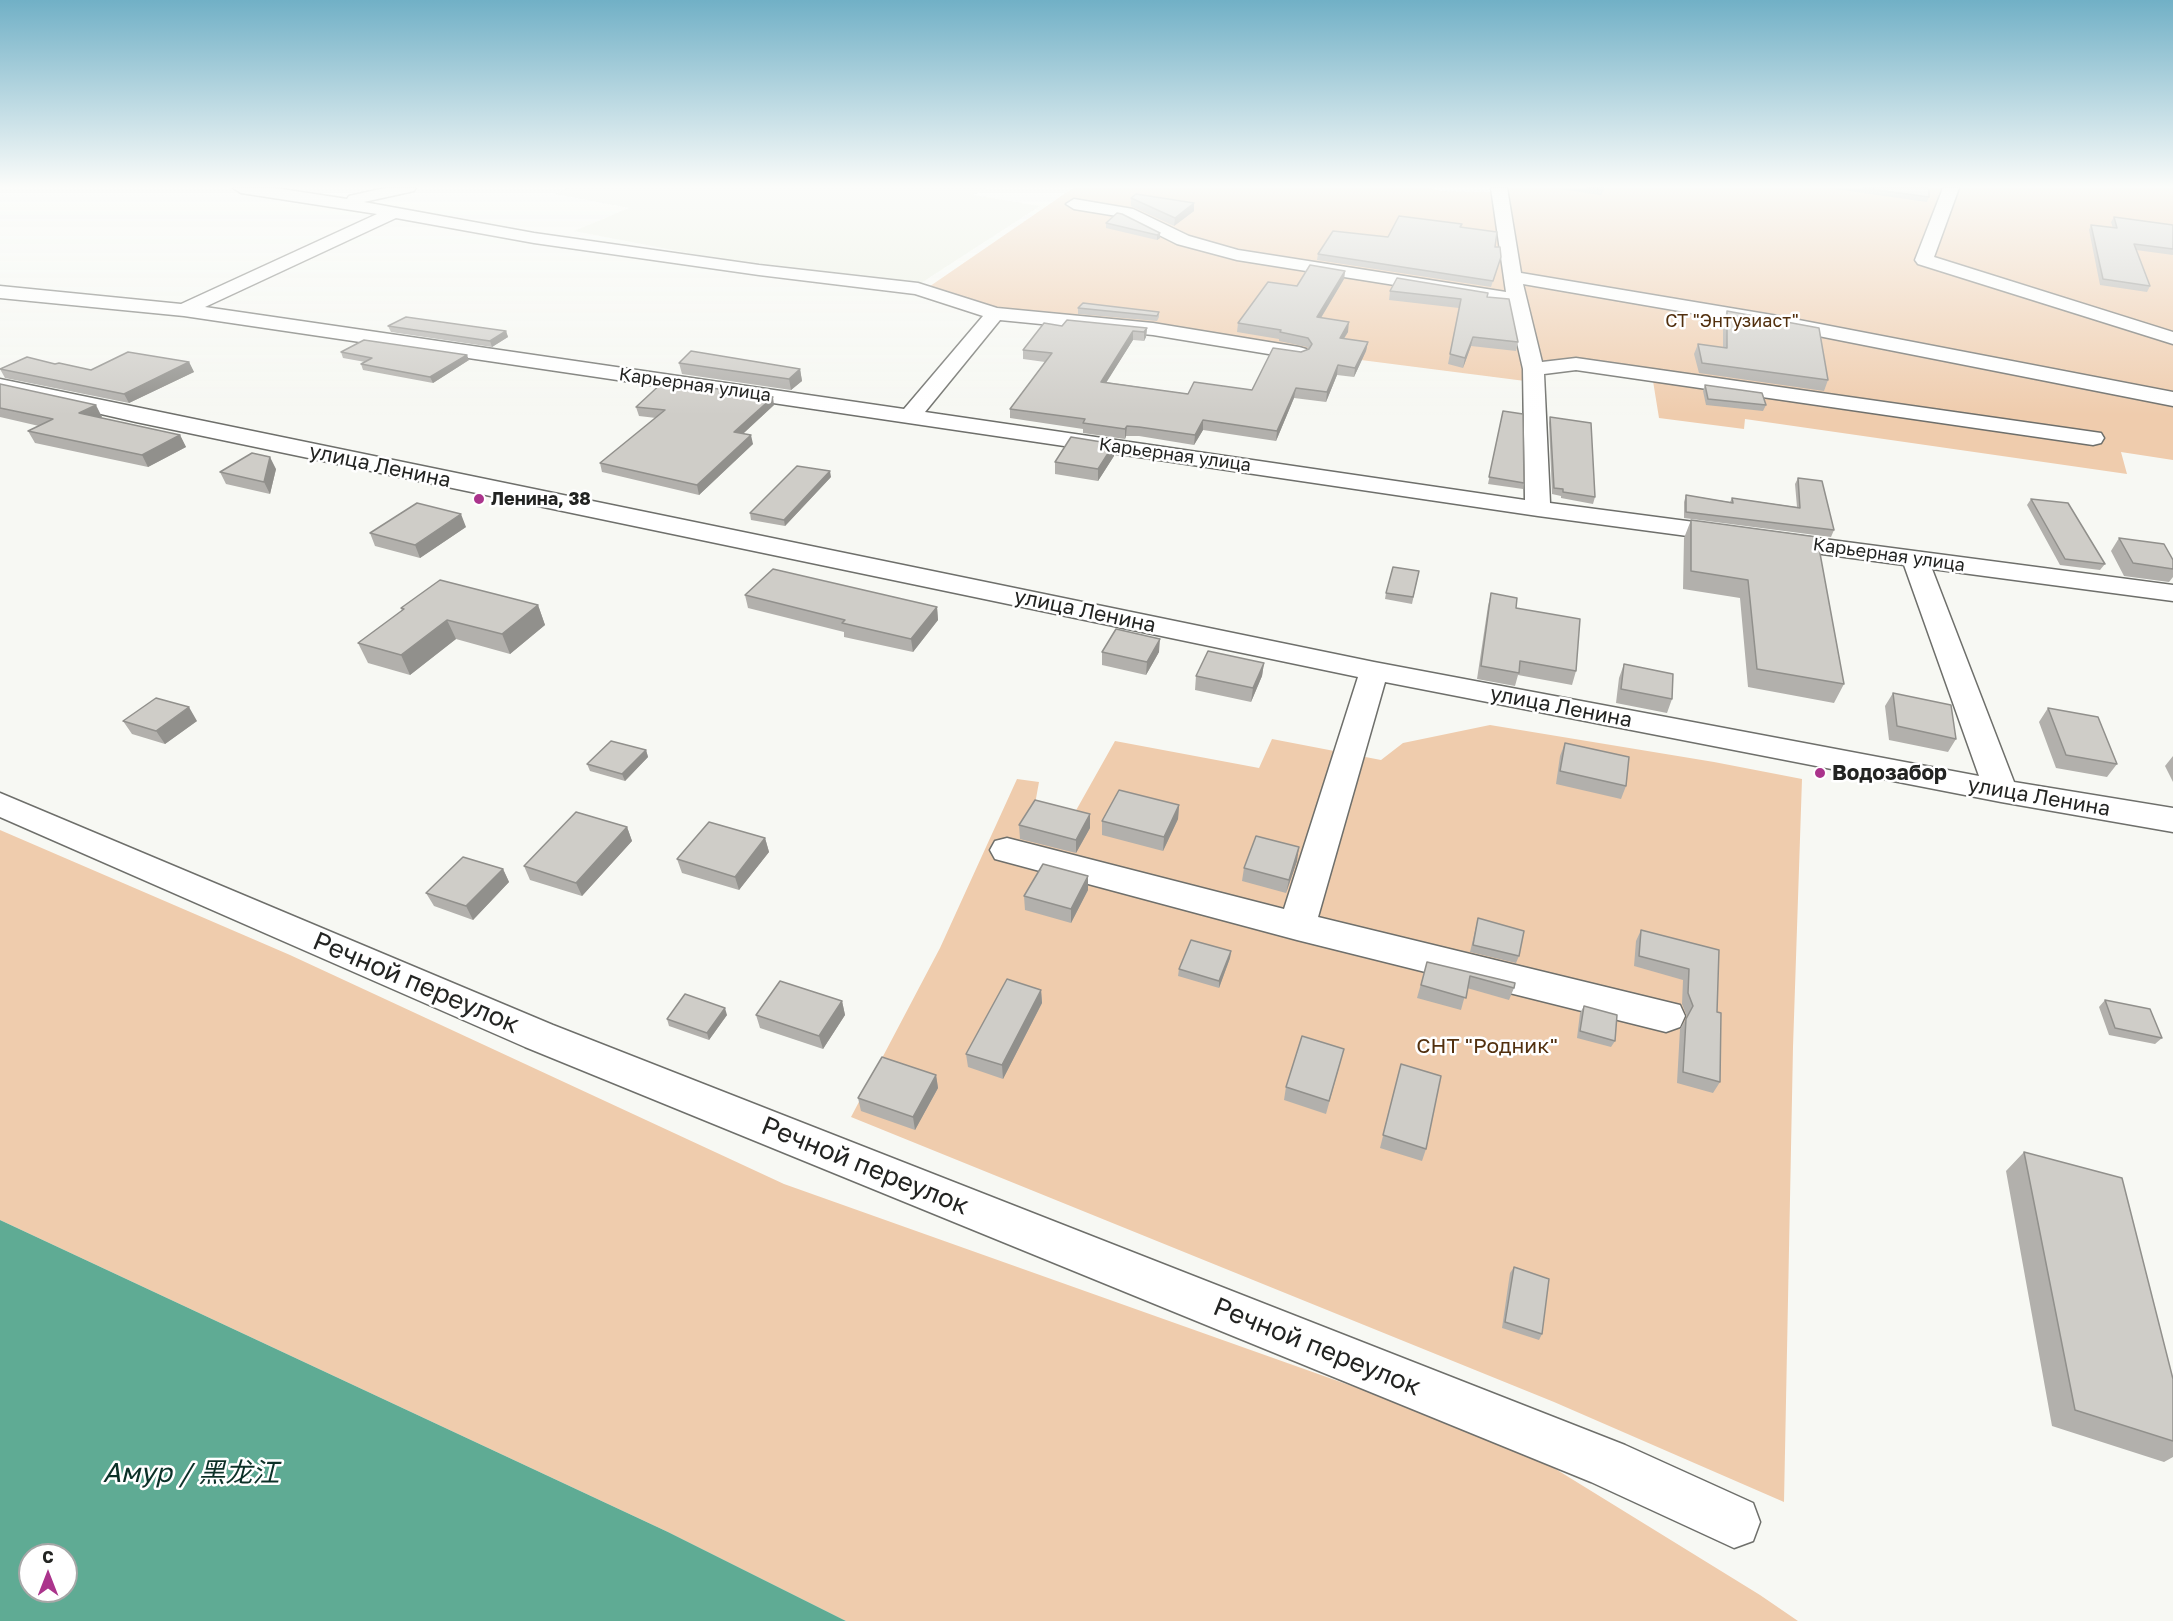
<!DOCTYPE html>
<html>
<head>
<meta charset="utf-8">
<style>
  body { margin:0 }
  #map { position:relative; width:2173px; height:1621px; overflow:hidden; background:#f7f8f3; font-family:"Golos Text",sans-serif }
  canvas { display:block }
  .north { position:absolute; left:18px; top:1543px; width:60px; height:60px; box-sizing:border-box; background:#fff; border:2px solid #a7a7a7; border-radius:50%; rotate:0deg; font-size:16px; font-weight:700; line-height:24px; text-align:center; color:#232422 }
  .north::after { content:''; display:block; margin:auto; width:21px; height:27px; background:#ab348c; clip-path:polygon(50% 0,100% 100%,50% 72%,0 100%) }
</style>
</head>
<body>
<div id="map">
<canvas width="2173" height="1621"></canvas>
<div class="north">С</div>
</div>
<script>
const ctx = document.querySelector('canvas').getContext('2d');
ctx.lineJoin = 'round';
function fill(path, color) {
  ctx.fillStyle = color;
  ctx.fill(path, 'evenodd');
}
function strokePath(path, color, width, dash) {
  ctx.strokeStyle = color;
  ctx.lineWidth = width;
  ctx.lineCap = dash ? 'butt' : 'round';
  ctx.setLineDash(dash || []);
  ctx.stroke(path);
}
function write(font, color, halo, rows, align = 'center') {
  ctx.font = font + ' "Golos Text","Noto Sans SC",sans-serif';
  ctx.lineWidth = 5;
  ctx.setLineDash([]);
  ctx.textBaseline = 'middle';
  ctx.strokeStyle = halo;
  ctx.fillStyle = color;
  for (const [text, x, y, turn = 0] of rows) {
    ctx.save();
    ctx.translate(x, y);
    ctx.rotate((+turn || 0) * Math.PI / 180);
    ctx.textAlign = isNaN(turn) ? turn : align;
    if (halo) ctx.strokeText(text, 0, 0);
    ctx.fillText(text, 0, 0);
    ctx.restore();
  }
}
fill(new Path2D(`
  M568 188H985L974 195 1040 206 918 285 750 265 574 231 629 208 555 194Z`), '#edf0e3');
fill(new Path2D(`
  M1073 188H1428L1442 191 1491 192V188H2173V460L2121 452 2127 474 1745 419 1744 429 1659 418 1653 381 1576 370 1554 371 1524 367 1525 381 1150 333 1005 320 920 293Z
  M1490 725 1714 762 1802 779 1793 1047 1784 1502 1554 1402 851 1117 940 948 1017 779 1039 782 1035 804 1074 814 1115 741 1259 768 1272 739 1381 760 1403 743Z
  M0 830 290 955 784 1184 1515 1444 1760 1595 1798 1621H846L668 1532 0 1220Z`), '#efccad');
fill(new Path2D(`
  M0 1220 668 1532 846 1621H0ZM30 1555H66V1591H30Z`), '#5fab94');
const minor = new Path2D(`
  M233 188H275L347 199 349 196 385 188H416L414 191 364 202 534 233 759 265 918 283 997 308 1153 323 1299 347 1306 349 1309 353 1306 357 1299 359 1153 335 1000 320 925 412 1525 500 1523 369 1508 303 1237 260 1177 244 1123 217 1074 209 1066 204 1074 199 1133 209 1189 236 1238 250 1506 292 1491 188H1507L1521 273 1778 316 2173 392V406L1778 328 1523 284 1542 362 1576 358 2101 433 2104 438 2101 443 2093 445 1576 370 1544 374 1550 503 2173 585V601L1932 569 2014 782 2173 808V832L2001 802 1385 682 1318 917 1680 1005 1685 1016 1680 1027 1666 1032 1297 940 995 859 990 850 995 841 1007 838 1284 909 1358 677 136 422 0 391V379L1374 662 1979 776 1904 565 1538 516 184 316 0 298V286L181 304 377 214 241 193ZM396 218 534 243 759 275 915 294 983 316 904 409 205 307Z
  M1943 188H1959L1934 257 2173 332V344L1918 264 1915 260Z
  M0 793 553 1025 1625 1445 1753 1503 1760 1522 1753 1541 1734 1548 1591 1482 525 1047 0 817Z`);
strokePath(minor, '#6e6f6b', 3);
fill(minor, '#fff');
fill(new Path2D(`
  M1552 188H1605L1601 195Z
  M1828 188H1929V197L1927 202Z
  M1131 198 1194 211 1174 226 1131 206Z
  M2114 217 2173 225V255L2136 250 2150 286 2147 292 2100 285 2089 230 2091 225 2113 228 2111 222Z
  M1106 223 1160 233V238L1157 240 1106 228Z
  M1462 224 1461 227 1495 247 1501 257 1491 287 1317 260 1318 254 1388 237Z
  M1345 271 1344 279 1321 318 1348 332 1344 339 1368 342 1366 351 1354 377 1337 375 1326 402 1294 398 1276 441 1203 430 1194 445 1139 436H1126L1125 439 1083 433V429L1010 418V409L1045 362 1023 359V350L1062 326 1147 328 1146 337 1144 341 1133 340 1106 382 1188 394 1252 390 1301 352 1308 349 1307 347 1279 341V339L1237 332 1238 323 1297 286Z
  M1390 291 1487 297 1518 342 1516 351 1471 346 1463 368 1448 364 1459 308 1389 300Z
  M1078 308 1159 312V317L1157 321 1078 314Z
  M1727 311 1828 380 1824 391 1699 373 1694 354 1698 344 1723 348V321Z
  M388 326 506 331 508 337 492 347 391 332Z
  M341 352 469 360 433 383 363 370 361 364 365 362 343 358Z
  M189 362 194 372 129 403 5 378 0 369V368L55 364 91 370Z
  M679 363 800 369 802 381 791 390 682 374Z
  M0 384 102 417 100 418 180 435 186 447 148 467 35 443 28 431 39 426 0 417Z
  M1705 385 1766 405 1763 411 1706 405 1703 391Z
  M774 405 744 433 753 444 699 495 602 472 600 463 656 418 639 416 636 407Z
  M1503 411 1524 483 1523 489 1488 484Z
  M1550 417 1595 497 1593 504 1561 498V496L1552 494 1549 423Z
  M1114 444V456L1098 481 1055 474V462Z
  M276 469 270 494 226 484 220 472Z
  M831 477 785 526 751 520 750 513Z
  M1798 478 1834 530 1831 537 1684 518V502L1686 495 1730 502 1732 498 1797 507 1795 484Z
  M2031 499 2105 564 2100 570 2060 565 2027 505Z
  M1691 520 1817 537 1844 684 1834 703 1748 687 1740 598 1683 589 1684 538Z
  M466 527 420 558 375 546 370 533Z
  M2119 538 2173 560V577L2169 582 2124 576 2111 551Z
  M1419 571 1412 604 1385 599 1386 593Z
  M1491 593 1516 608 1576 671 1572 685 1518 675 1515 686 1477 679 1488 606Z
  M745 595 937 607 938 620 913 652 844 637V632L748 608Z
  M538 605 545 625 510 654 456 639 410 675 368 663 358 643 402 611 401 608Z
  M1102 652H1159L1146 675 1102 665Z
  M1264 663 1262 676 1251 702 1195 690 1196 676Z
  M1624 664 1672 699 1667 713 1616 703 1619 678Z
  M1893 693 1956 739 1948 752 1889 740 1885 706Z
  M2048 708 2117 764 2107 777 2056 768 2039 722Z
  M123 721H197L165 744 132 734Z
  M1565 743 1626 786 1621 799 1556 784 1560 756Z
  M646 750 648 757 625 781 590 771 587 764Z
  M2173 756V782L2165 766Z
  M1179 805 1178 819 1163 851 1102 835V821Z
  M1090 814V828L1076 853 1020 839 1019 825Z
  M627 827 632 841 582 896 530 880 524 866Z
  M765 838 769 852 739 890 682 873 677 859Z
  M1297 861 1286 893 1242 881 1244 868Z
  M503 869 509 882 473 920 434 906 426 893Z
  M1088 876V890L1071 923 1025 910 1024 896Z
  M1478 918 1519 956 1516 963 1470 952Z
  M1641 930 1719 950 1717 1012 1720 1082 1713 1093 1677 1083 1680 1029 1687 1017 1682 1004 1683 980 1634 966 1636 941Z
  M1231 951 1230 958 1219 988 1178 976 1179 969Z
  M1427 962 1514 988 1509 1000 1467 988 1461 1010 1417 998Z
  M1041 990 1042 1003 1003 1079 968 1067 966 1054Z
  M2105 1000 2162 1038 2155 1044 2109 1035 2099 1007Z
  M842 1001 845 1015 823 1049 760 1028 756 1015Z
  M1584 1006 1615 1041 1611 1047 1577 1038 1580 1013Z
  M727 1015 709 1040 669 1026 667 1019Z
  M1344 1049 1326 1114 1284 1100 1286 1087Z
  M1401 1064 1426 1149 1422 1161 1380 1148Z
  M936 1075 938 1088 915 1130 861 1111 858 1098Z
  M2024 1152 2173 1379V1457L2164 1462 2052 1426 2006 1171Z
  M1514 1267 1542 1334 1539 1340 1502 1328 1510 1273Z`), '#b2b0ac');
fill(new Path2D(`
  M1194 203V211L1174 226 1175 218Z
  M1160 233V238L1157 240V235Z
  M1345 271 1344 279 1316 326 1317 317Z
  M1349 322 1348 332 1338 347 1340 338Z
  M1147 328 1146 337 1144 341V332Z
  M506 331 508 337 492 347 490 341Z
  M1133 331V340L1101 391V382Z
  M1473 337 1471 346 1463 368 1465 358Z
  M1368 342 1366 351 1354 377 1355 368Z
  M467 355 469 360 433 383 430 377Z
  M189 362 194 372 129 403 124 394Z
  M1338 365 1337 375 1326 402 1327 392Z
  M800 369 802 381 791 390 789 379Z
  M1296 388 1294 398 1276 441 1277 431Z
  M773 397 774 405 735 441 734 432Z
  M96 405 102 417 86 425 79 413Z
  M1203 420V430L1194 445 1195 435Z
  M1127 426 1126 436 1125 439V429Z
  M180 435 186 447 148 467 142 455Z
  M751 435 753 444 699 495 697 485Z
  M1114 444V456L1098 481V469Z
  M270 457 276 469 270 494 264 482Z
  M830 471 831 477 785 526 784 520Z
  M461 514 466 527 420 558 415 545Z
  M538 605 545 625 510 654 502 634Z
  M937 607 938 620 913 652 911 639Z
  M447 620 456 639 410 675 401 655Z
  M1160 639 1159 652 1146 675 1147 662Z
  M1264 663 1262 676 1251 702 1253 688Z
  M189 707 197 721 165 744 156 731Z
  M646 750 648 757 625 781 622 774Z
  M1179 805 1178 819 1163 851 1164 837Z
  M1090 814V828L1076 853V840Z
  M627 827 632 841 582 896 576 883Z
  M765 838 769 852 739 890 735 877Z
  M1299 847 1297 861 1286 893 1289 880Z
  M503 869 509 882 473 920 466 906Z
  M1088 876V890L1071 923V909Z
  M1231 951 1230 958 1219 988V981Z
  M1041 990 1042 1003 1003 1079 1002 1065Z
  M842 1001 845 1015 823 1049 819 1036Z
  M725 1008 727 1015 709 1040 707 1033Z
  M936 1075 938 1088 915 1130 913 1117Z`), '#91908c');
const building = new Path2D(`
  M1587 188H1604L1603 190Z
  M1862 188H1929V197Z
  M1136 194 1194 203 1175 218 1131 198Z
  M1117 213 1122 214 1160 233 1157 235 1106 223Z
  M1399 216 1462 224 1460 227 1497 232 1495 247H1500L1501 257 1493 281 1318 254 1333 231 1388 237Z
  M2114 217 2173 225V249L2134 244 2150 286 2103 279 2091 225 2117 228Z
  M1310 265 1345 271 1317 317 1349 322 1340 338 1368 342 1355 368 1338 365 1327 392 1296 388 1277 431 1203 420 1195 435 1139 427 1127 426 1125 429 1083 423 1085 419 1010 409 1052 353 1023 350 1044 323 1062 326 1067 320 1147 328 1144 332 1133 331 1101 382 1188 394 1194 382 1252 390 1273 348 1301 352 1309 349 1312 344 1308 338 1280 332 1281 330 1238 323 1268 282 1297 286Z
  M1397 278 1488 293 1487 297 1509 299 1518 342 1473 337 1465 358 1450 354 1461 299 1390 291Z
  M1083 303 1159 312 1157 316 1078 308Z
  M1727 311 1819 328 1828 380 1702 363 1698 344 1727 348Z
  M406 317 506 331 490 341 388 326Z
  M364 340 467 355 430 377 361 364 372 358 341 352Z
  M691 351 800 369 789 379 679 363Z
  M128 352 189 362 124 394 0 369 27 357 55 364 59 363 91 370Z
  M664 381 773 397 734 432 751 435 697 485 600 463 665 410 636 407Z
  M0 384 96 405 79 413 180 435 142 455 28 431 53 419 0 408Z
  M1705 385 1762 393 1766 405 1708 399Z
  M1503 411 1523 414 1524 483 1489 477Z
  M1550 417 1591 423 1595 497 1563 492V489L1554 488Z
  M1071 437 1114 444 1098 469 1055 462Z
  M252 453 270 457 264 482 220 472Z
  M797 466 830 471 784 520 750 513Z
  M1798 478 1822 481 1834 530 1686 512V495L1733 503 1732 498 1800 508Z
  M2031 499 2068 503 2105 564 2065 559Z
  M417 503 461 514 415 545 370 533Z
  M1691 520 1817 537 1844 684 1757 669 1748 580 1691 571Z
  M2119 538 2164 544 2173 560V569L2133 563Z
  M1393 567 1419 571 1413 597 1386 593Z
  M773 569 937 607 911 639 842 623 845 620 745 595Z
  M440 580 538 605 502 634 447 620 401 655 358 643 404 609 401 608Z
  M1491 593 1517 598 1516 608 1580 619 1576 671 1520 661 1519 673 1481 666Z
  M1116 629 1160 639 1147 662 1102 652Z
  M1208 651 1264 663 1253 688 1196 676Z
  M1624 664 1673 674 1672 699 1621 689Z
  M1893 693 1951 705 1956 739 1897 726Z
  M156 698 189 707 156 731 123 721Z
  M2048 708 2098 717 2117 764 2066 755Z
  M611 741 646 750 622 774 587 764Z
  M1565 743 1629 757 1626 786 1560 771Z
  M1119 790 1179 805 1164 837 1102 821Z
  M1035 800 1090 814 1076 840 1019 825Z
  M576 812 627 827 576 883 524 866Z
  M709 822 765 838 735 877 677 859Z
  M1256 836 1299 847 1289 880 1244 868Z
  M463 857 503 869 466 906 426 893Z
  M1043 864 1088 876 1071 909 1024 896Z
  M1478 918 1524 931 1519 956 1473 945Z
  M1641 930 1719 950 1717 1012 1721 1013 1720 1082 1683 1072 1686 1019 1693 1006 1688 993 1689 969 1639 956Z
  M1191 940 1231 951 1219 981 1179 969Z
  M1427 962 1515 983 1514 988 1470 976 1466 998 1421 985Z
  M1007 979 1041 990 1002 1065 966 1054Z
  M780 981 842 1001 819 1036 756 1015Z
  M685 994 725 1008 707 1033 667 1019Z
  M2105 1000 2150 1009 2162 1038 2115 1028Z
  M1584 1006 1617 1015 1615 1041 1580 1031Z
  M1302 1036 1344 1049 1329 1101 1286 1087Z
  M882 1057 936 1075 913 1117 858 1098Z
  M1401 1064 1441 1076 1426 1149 1383 1135Z
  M2024 1152 2122 1178 2173 1379V1441L2075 1410Z
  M1514 1267 1549 1279 1542 1334 1505 1322Z`);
fill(building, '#cfcdc8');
strokePath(building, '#91908c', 1.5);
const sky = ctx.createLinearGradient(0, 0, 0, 415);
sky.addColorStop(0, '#71b0c6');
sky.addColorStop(0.45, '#fbfcfa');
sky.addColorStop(1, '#fbfcfa00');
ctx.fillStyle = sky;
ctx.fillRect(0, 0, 2173, 415);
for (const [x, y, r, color] of [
  [479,499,6,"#ab348c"],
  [1820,773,6,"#ab348c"]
]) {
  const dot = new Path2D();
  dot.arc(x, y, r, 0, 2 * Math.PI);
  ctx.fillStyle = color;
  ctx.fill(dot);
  strokePath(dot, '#fff', 2);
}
write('18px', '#52300e', '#fff', [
  ["СТ \"Энтузиаст\"",1732,321]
]);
write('18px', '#232422', '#fff', [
  ["Карьерная улица",695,385,8],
  ["Карьерная улица",1175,455,8],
  ["Карьерная улица",1889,555,8]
]);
write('bold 18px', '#232422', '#fff', [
  ["Ленина, 38",491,499]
], 'left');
write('21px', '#232422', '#fff', [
  ["улица Ленина",380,466,12],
  ["улица Ленина",1085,611,12],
  ["улица Ленина",1561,707,11],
  ["улица Ленина",2039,797,10]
]);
write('bold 21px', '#232422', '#fff', [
  ["Водозабор",1832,773]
], 'left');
write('21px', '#52300e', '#fff', [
  ["СНТ \"Родник\"",1487,1046]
]);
write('26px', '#232422', '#fff', [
  ["Речной переулок",416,983,23],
  ["Речной переулок",865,1166,22],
  ["Речной переулок",1317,1347,22]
]);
write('italic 27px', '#0b3027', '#fff', [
  ["Амур / 黑龙江",191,1473]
]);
</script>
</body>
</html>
